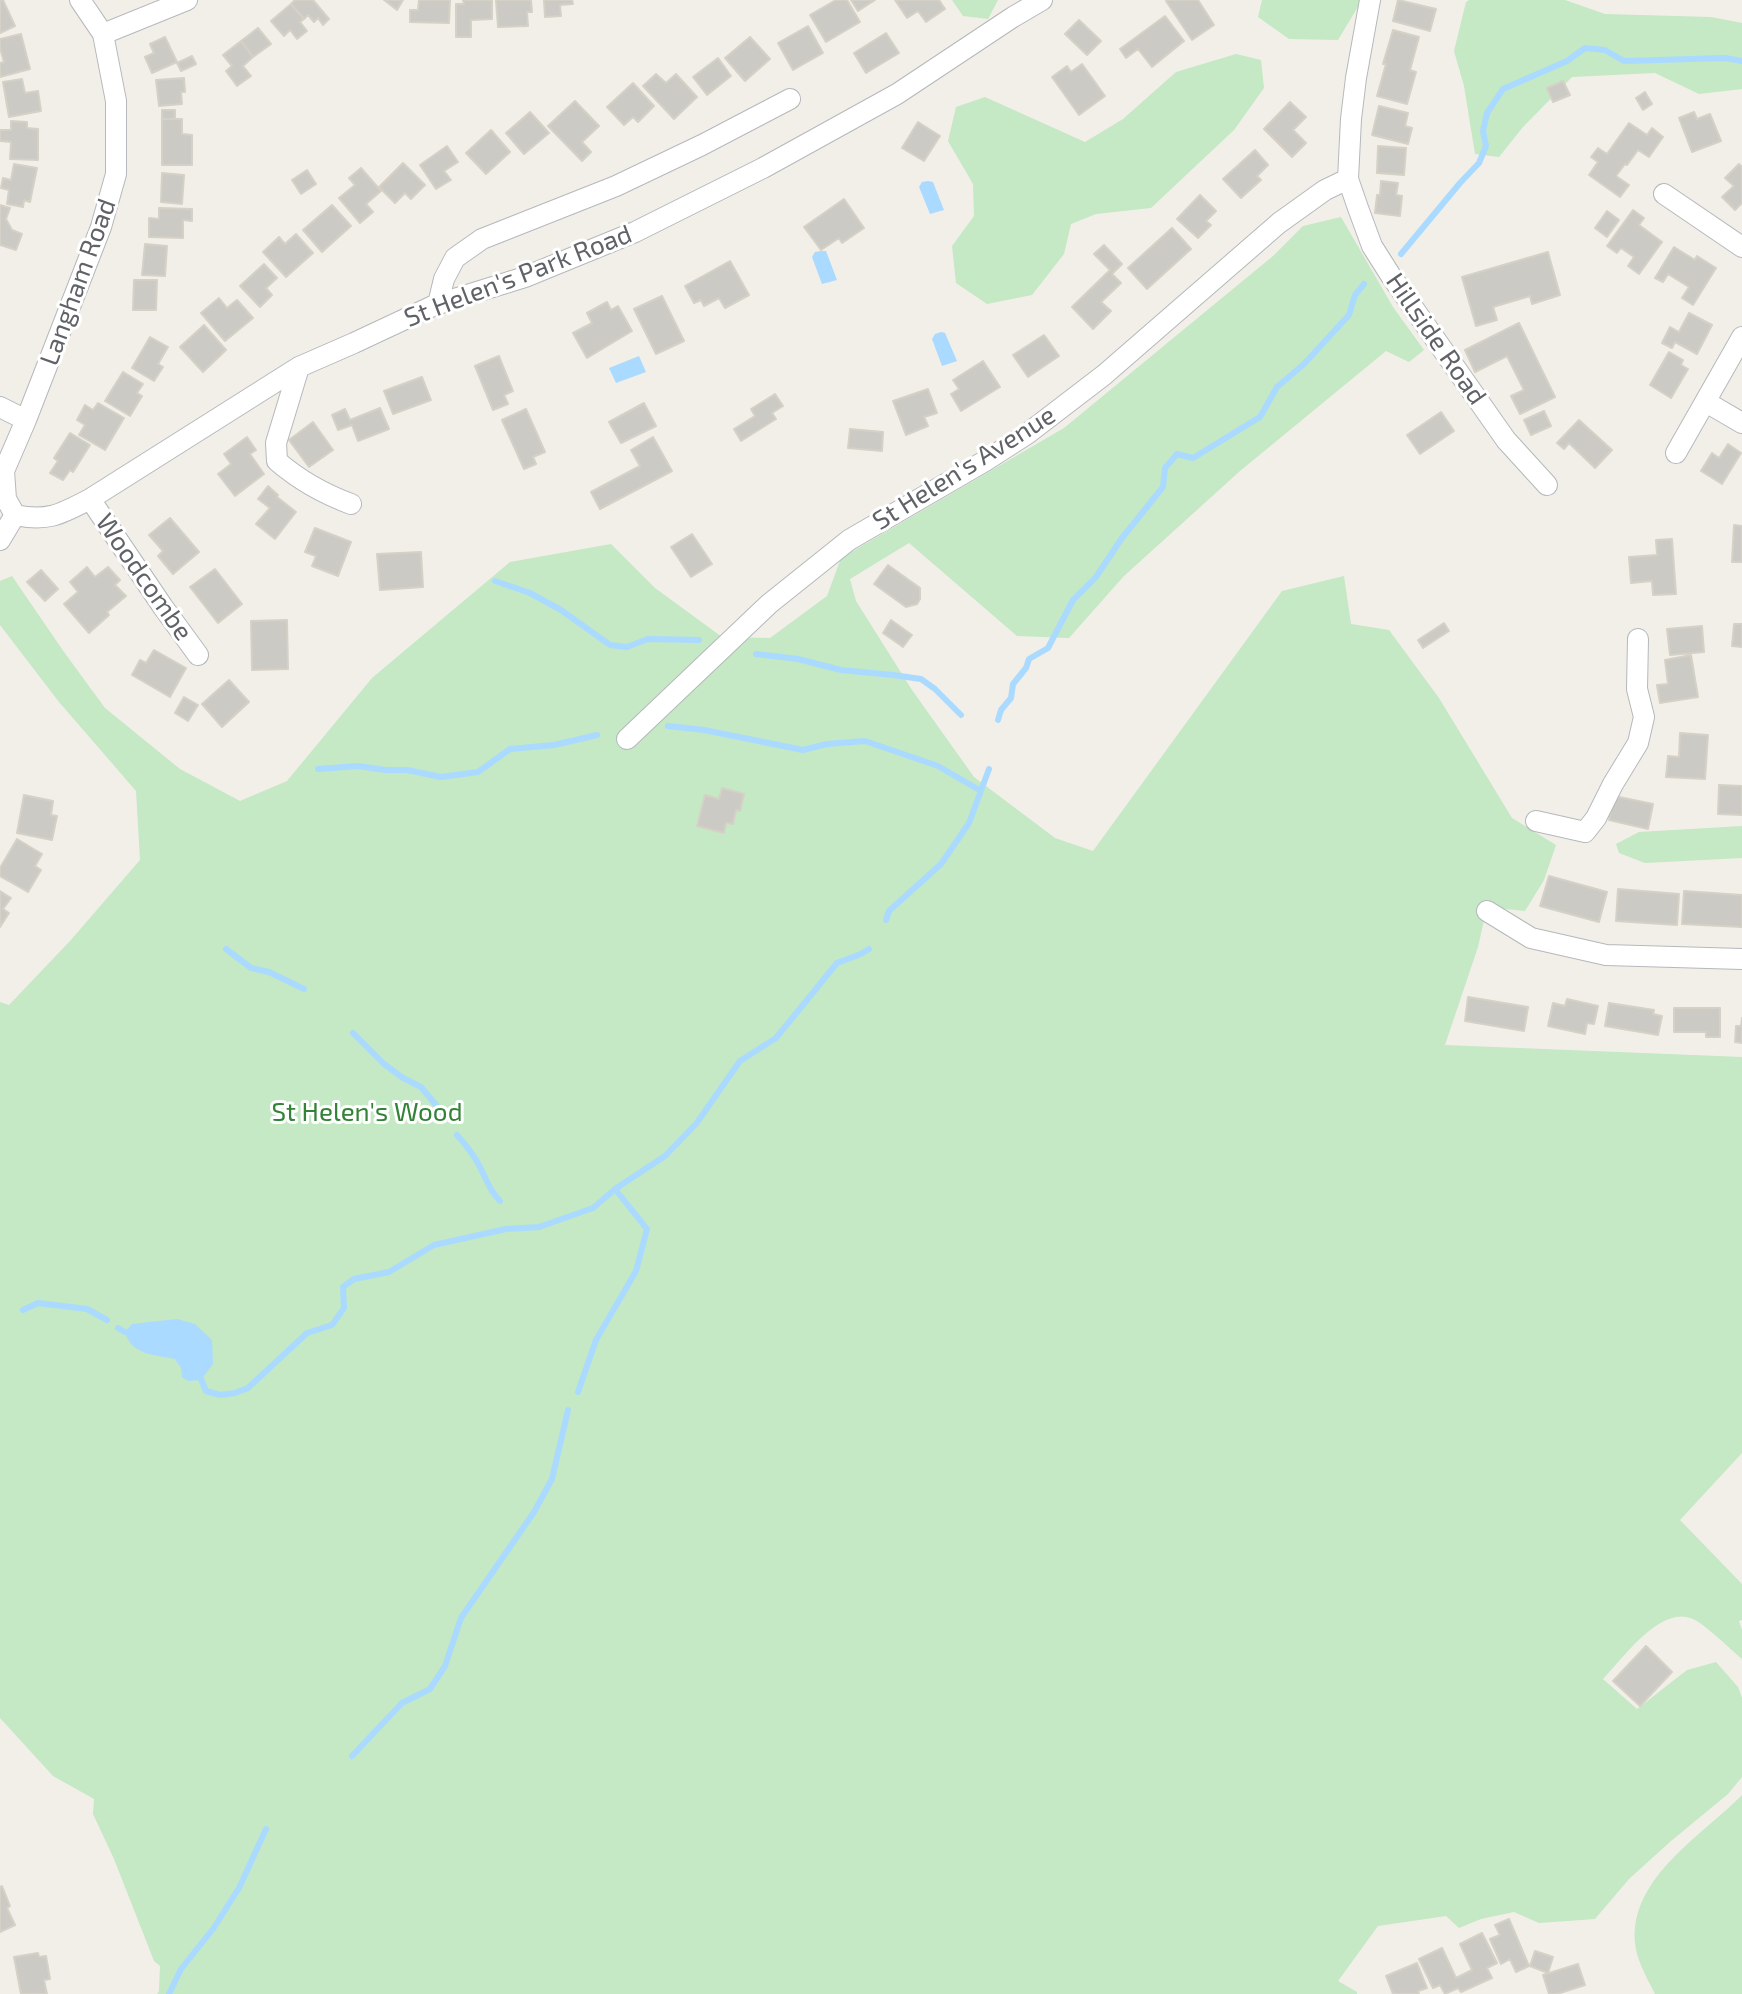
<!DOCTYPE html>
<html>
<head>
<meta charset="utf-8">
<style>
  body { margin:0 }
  canvas { display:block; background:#f1efe8 }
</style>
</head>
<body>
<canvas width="1742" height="1994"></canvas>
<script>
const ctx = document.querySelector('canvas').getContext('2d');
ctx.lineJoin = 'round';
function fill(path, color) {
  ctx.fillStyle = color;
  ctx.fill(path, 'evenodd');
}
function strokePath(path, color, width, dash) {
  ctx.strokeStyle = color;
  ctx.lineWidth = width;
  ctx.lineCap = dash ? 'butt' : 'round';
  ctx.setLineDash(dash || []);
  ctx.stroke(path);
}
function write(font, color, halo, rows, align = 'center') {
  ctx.font = font + ' "Exo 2",sans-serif';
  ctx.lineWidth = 6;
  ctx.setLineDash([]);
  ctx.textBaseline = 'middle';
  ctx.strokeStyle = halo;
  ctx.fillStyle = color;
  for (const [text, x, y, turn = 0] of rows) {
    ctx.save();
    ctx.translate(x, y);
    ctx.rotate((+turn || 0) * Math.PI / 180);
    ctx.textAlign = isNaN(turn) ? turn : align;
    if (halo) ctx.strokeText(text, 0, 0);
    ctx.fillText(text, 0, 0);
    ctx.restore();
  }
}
fill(new Path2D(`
  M952 0H998L988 19 963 16Z
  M1262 0H1361L1359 5 1338 40 1289 39 1258 17Z
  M1469 0H1565L1605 14 1711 17 1742 23V89L1699 94 1655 73 1572 77 1523 127 1499 157 1475 154 1464 86 1454 51 1466 2Z
  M1236 54 1261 60 1264 88 1234 130 1151 208 1096 214 1071 224 1064 254 1032 295 987 304 956 283 952 246 974 216 973 184 948 141 956 107 985 97 1085 142 1123 119 1176 72Z
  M1341 217 1393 307 1424 350 1409 362 1386 351 1240 471 1124 576 1069 638 1017 636 909 543 850 579 856 601 912 690 974 777 1055 838 1093 851 1282 591 1344 576 1351 624 1389 630 1439 698 1512 818 1556 845 1544 880 1525 911 1487 907 1478 947 1445 1045 1742 1057V1453L1680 1520 1742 1584V1620L1739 1621 1742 1630V1659C1730 1649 1706 1625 1693 1619 1661 1604 1623 1658 1603 1679L1637 1709 1687 1670 1716 1662 1738 1687 1742 1698V1777L1728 1794 1671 1841 1629 1879 1595 1919 1539 1923 1514 1912 1481 1919 1459 1928 1446 1916 1378 1926 1338 1981 1357 1992V1994H157L159 1991 160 1966 154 1961 114 1859 93 1814 94 1799 53 1776 0 1718V1002L9 1005 70 941 140 860 136 791 59 702 0 625V581L12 576 64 652 105 708 180 769 240 801 287 781 372 678 510 562 611 544 655 588 722 637 770 638 827 596 841 558 1064 428 1273 256 1303 226Z
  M1742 826V858L1645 863 1619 853 1616 844 1639 832Z
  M1742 1795V1994H1655C1647 1978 1636 1959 1635 1942 1630 1877 1703 1835 1742 1795Z`), '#c5e8c5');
fill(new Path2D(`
  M928 181 933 182 944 210 930 214 919 187 922 182Z
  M821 251H826L837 280 822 284 812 257 815 252Z
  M941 332 945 333 957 361 942 366 932 339 935 334Z
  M639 356 646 372 616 383 609 368Z
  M177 1319 195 1324 212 1340 213 1364 201 1380 188 1381 182 1377 181 1368 175 1359C156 1355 131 1355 125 1332L132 1324Z`), '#aadaff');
strokePath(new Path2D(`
  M1401 254 1460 183 1479 163 1486 146 1483 131 1487 113 1503 89 1567 61 1585 48 1605 50 1624 61 1725 58 1742 61
  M495 581 530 593 561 610 610 645 627 647 648 639 699 640
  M756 654 798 659 841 670 893 675 921 679 935 689 961 715
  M998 720 1001 710 1011 698 1013 684 1026 668 1029 659 1048 648 1073 600 1096 577 1122 538 1163 487 1165 468 1177 454 1193 458 1260 417 1277 387 1304 364 1349 315 1355 295 1364 284
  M668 726 704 730 803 750 827 744 865 741 938 766 981 791
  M318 769 358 766 385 770H407L441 777 478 772 510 749 554 745 597 735
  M886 920 889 911 941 864 969 823 989 769
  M226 949 251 968 269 972 304 989
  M353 1033 384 1064 403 1078 421 1087 446 1117
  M457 1135C466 1145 474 1155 480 1167 487 1181 489 1189 500 1201
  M23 1310 38 1303 87 1309 107 1320
  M118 1328 125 1332 133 1333
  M199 1374 206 1391 220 1395 235 1393 248 1388 307 1333 332 1325 344 1308 343 1287 354 1279 389 1272 434 1245 506 1229 539 1227 593 1208 615 1189 665 1156 696 1124 740 1061 776 1038 837 963 861 954 869 949
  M578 1392 596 1340 636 1271 647 1229 615 1189
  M352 1756 402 1703 430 1689 445 1666 461 1618 534 1512 552 1479 568 1410
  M169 1994 181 1969 213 1929 239 1888 266 1829`), '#aadaff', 6);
const building = new Path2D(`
  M0 0H3L15 26 0 33Z
  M295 0H313L329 19 323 25 318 18 314 22 308 15 304 19 291 4Z
  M384 0H403L397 10Z
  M419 0H450L449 23 410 22V10H418Z
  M463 0H492V19L471 20V37H456V4H464Z
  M496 0H531L532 12H527L528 26 498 27Z
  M544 0H572L573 4 560 5 561 16 545 17Z
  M836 0H847L860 22 826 42 810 15Z
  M851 0H875L858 11Z
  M895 0H939L945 9 926 22 918 11 907 18Z
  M1168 0H1198L1214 25 1192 40 1166 1Z
  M1398 0 1436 9 1430 31 1393 21Z
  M291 4 304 19 300 22 307 31 297 39 290 30 284 36 271 21Z
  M1165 16 1184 41 1152 67 1138 49 1126 58 1120 49Z
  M1079 20 1101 41 1087 55 1065 34Z
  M808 26 823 53 793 70 778 43Z
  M258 28 271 44 253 57 241 41Z
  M1393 30 1419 37 1410 70 1416 72 1407 104 1377 96 1386 64H1383Z
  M886 33 899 53 866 73 854 53Z
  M21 34 30 69 0 77V63L4 62 0 48V39Z
  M165 37 177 62 152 73 145 57 154 53 150 44Z
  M750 37 770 59 745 81 725 58Z
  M241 41 253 57 243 66 251 76 237 86 226 71 232 66 223 55Z
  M192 56 196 64 181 71 177 63Z
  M718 58 731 76 707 95 693 77Z
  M1082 64 1105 96 1079 115 1052 77 1067 66 1071 72Z
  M656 74 666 83 676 74 697 97 674 119 643 86Z
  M184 78 185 92H181L182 104 159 106 156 80Z
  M22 79 25 93 38 91 41 111 9 117 3 82Z
  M1563 81 1570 95 1553 102 1547 88Z
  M633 83 654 106 638 122 633 117 624 125 607 107Z
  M1645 92 1652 104 1643 110 1636 98Z
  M575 101 599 126 582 142 591 152 582 161 548 126Z
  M1290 102 1306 117 1293 130 1306 143 1292 157 1264 129Z
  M1379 106 1408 113 1405 126 1412 128 1408 144 1372 135Z
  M162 110H175V119H162Z
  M530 112 549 133 524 154 506 133Z
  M1694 112 1697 119 1710 114 1721 141 1692 152 1679 118Z
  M162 119H182V134L192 135V165H162Z
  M11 121 27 122V128L38 129V160L10 159 11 142 0 141V130H11Z
  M918 122 940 136 924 161 902 148Z
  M1629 123 1647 135 1652 128 1663 137 1649 157 1638 150 1627 165 1625 164 1616 176 1629 185 1620 197 1589 175 1598 162 1591 157 1598 148 1607 154Z
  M491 130 510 152 486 174 466 153Z
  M447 146 458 162 444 171 451 180 436 189 420 165Z
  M1378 146 1406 148 1404 175 1377 173Z
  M1255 150 1268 165 1257 176 1261 180 1241 198 1223 179Z
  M403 163 425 185 411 199 405 193 395 203 379 187Z
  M14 164 37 168 30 202 24 200 23 207 7 204 9 190 1 188 3 178 11 180Z
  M1739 164 1742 167V203L1735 210 1722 197 1734 186 1725 178Z
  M361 168 381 191 366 204 373 212 360 223 339 198 355 185 349 178Z
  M307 170 316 184 301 194 292 180Z
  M162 173 184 175 182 204 161 202Z
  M1381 181 1398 183 1396 195 1402 196 1400 216 1375 213 1377 195H1380Z
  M1200 195 1216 211 1206 221 1211 225 1198 238 1177 219Z
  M844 199 864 228 842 243 839 238 821 250 804 227Z
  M0 205 10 208 6 219 12 230 22 234 16 250 0 245Z
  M332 205 351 226 322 252 303 230Z
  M159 208 192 209V221L183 220V238L149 237V218L159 219Z
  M1633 210 1644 218 1639 225 1662 242 1639 274 1628 266 1634 257 1621 248 1617 253 1607 246Z
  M1607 211 1619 220 1607 237 1595 228Z
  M1172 228 1191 249 1147 289 1128 268Z
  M296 234 313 253 286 277 263 252 279 237 285 244Z
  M145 244 167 246 165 276 142 275Z
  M1104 245 1122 264 1112 274 1121 283 1101 302 1111 311 1093 329 1072 307 1110 270 1094 254Z
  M1674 247 1695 260 1697 256 1716 268 1693 305 1682 298 1689 287 1668 274 1663 282 1655 278Z
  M1548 252 1560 295 1532 304 1530 296 1493 307 1497 320 1476 326 1462 277Z
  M730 261 749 295 725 308 719 298 704 306 701 300 694 303 685 286Z
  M264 264 277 278 266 288 272 295 260 307 240 286Z
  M134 280H157L156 310H133Z
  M662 296 684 341 656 354 634 309Z
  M219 298 227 308 237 300 253 318 225 341 201 313Z
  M607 302 611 310 618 306 632 331 587 358 573 333 592 323 587 313Z
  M1689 313 1712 325 1697 354 1675 342 1672 348 1662 343 1670 327 1679 332Z
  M1519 323 1555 397 1520 414 1511 396 1524 390 1507 356 1475 372 1465 350Z
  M204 325 226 350 203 372 180 347Z
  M1044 335 1059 356 1028 377 1013 355Z
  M150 337 168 347 158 364 163 367 154 381 132 368Z
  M1669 352 1683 360 1681 365 1688 369 1671 398 1650 385Z
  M499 356 513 391 504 395 508 404 493 410 475 366Z
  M983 361 1000 387 961 411 951 394 959 389 953 380Z
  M123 372 143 384 137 393 142 396 130 416 105 401Z
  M422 377 431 400 393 414 384 391Z
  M928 389 937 413 924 417 928 426 906 435 893 401Z
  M775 394 783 406 772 413 776 419 741 441 734 429 755 416 751 409Z
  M98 403 124 418 105 450 79 435 85 425 77 420 85 405 93 410Z
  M644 403 656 426 621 443 609 422Z
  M380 408 389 429 358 441 352 425 338 430 332 415 345 409 350 420Z
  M526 409 545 452 533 457 536 464 524 469 502 420Z
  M1544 411 1551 426 1531 435 1524 420Z
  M1441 412 1454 431 1420 454 1407 435Z
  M1579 420 1612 450 1595 468 1569 443 1564 449 1557 443Z
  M313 422 333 450 309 467 289 440Z
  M850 429 883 432 882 451 848 448Z
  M70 433 90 445 73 472 70 470 63 480 50 473 58 461 54 458Z
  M247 437 256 450 250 454 264 474 235 496 218 474 231 464 224 454Z
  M653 437 672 471 600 509 591 492 640 466 631 450Z
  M1728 444 1741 453 1722 484 1701 471 1712 453 1719 458Z
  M268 486 278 495 277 497 296 512 275 539 256 524 270 508 258 499Z
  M170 518 199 552 173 574 158 556 163 551 149 535Z
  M1734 525 1742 526V562H1732Z
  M315 528 351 542 338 576 312 566 316 556 305 552Z
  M692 534 712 564 691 577 671 547Z
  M1672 539 1676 594 1653 595 1652 581 1631 583 1629 557 1657 555 1656 540Z
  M421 552 423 587 380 590 377 554Z
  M888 565 920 588V599L917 604 906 607 874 584Z
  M87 567 95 577 108 567 120 580 115 585 126 596 107 612 109 615 89 633 64 604 78 592 70 582Z
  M215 569 242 604 218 623 190 587Z
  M41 570 58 589 45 601 27 582Z
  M287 620 288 669 252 670 251 621Z
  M891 620 912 635 903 647 883 633Z
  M1444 623 1449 631 1423 648 1418 640Z
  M1734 624H1742V647L1732 646Z
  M1702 626 1704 652 1670 655 1667 629Z
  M154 650 186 668 170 697 132 675 140 660 146 663Z
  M1691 655 1698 697 1660 703 1657 685 1668 684 1665 660Z
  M229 680 249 702 222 727 202 704Z
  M184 697 198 705 188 721 175 713Z
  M1680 733 1708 735 1705 779 1666 777 1668 756 1679 757Z
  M1719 785 1742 786V815L1718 814Z
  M722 788 744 794 740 811 736 810 733 824 726 823 724 833 697 826 705 795 719 799Z
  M24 795 53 801 51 815 57 816 52 840 17 833Z
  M1614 796 1653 804 1648 829 1609 820Z
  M17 839 42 854 35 866 41 870 28 892 0 876V868Z
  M1549 876 1607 892 1599 922 1540 906Z
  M1618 889 1679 894 1677 925 1616 921Z
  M0 891 11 898 3 909 9 913 0 927Z
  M1684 891 1742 895V927L1682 924Z
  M1468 997 1528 1007 1524 1031 1465 1021Z
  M1567 999 1598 1006 1594 1024 1587 1023 1585 1034 1548 1026 1553 1003 1565 1006Z
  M1609 1003 1654 1010 1653 1014 1662 1016 1658 1035 1605 1026Z
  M1674 1008H1720V1037H1706V1032H1674Z
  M1742 1018V1043L1735 1042 1736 1026H1741Z
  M1646 1646 1672 1672 1640 1706 1613 1681Z
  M2 1886 10 1906 7 1908 15 1925 0 1932V1887Z
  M1509 1919 1529 1966 1516 1972 1510 1959 1501 1964 1490 1939 1500 1935 1495 1925Z
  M1482 1933 1497 1963 1487 1968 1492 1978 1461 1992 1458 1988 1445 1994 1440 1985 1433 1988 1419 1959 1442 1948 1456 1978 1472 1970 1460 1944Z
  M1535 1951 1553 1957 1548 1973 1530 1966Z
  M38 1953 39 1957 46 1956 50 1979 44 1980 47 1994H21L14 1957Z
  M1417 1963 1427 1988 1418 1991 1419 1994H1393L1386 1976Z
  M1578 1964 1585 1985 1557 1994H1549L1543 1975Z`);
fill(building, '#cccac5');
strokePath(building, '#d6d1c6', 2);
const street = new Path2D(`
  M1370 0 1356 78 1351 119 1348 179 1358 208 1372 246 1391 276 1506 440 1547 485
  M103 34 187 0
  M1664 194 1742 247
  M438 304 444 279 455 258 482 239 616 186 702 145 790 99
  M299 367 276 443 277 461C299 480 324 494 351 504
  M1706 402 1742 423
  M0 407 26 420
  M1676 453 1742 337
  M90 499 163 607 198 655
  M15 515C48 522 61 514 90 499L299 367 354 343 435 305 525 277 635 232 763 168 897 94 1013 17 1042 0
  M15 515 6 499 4 471 26 420 101 227 116 174V101L103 34 80 0
  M0 540 15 515
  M627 739 769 604 849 540 985 461 1027 434 1104 375 1279 223 1325 190 1348 179
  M1536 821 1585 832 1596 818 1613 784 1638 743 1644 717 1637 689 1638 639
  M1487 911 1531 938 1606 955 1742 959`);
strokePath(street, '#b5b8bc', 22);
strokePath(street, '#fff', 20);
write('26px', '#5f6368', '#fff', [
  ["St Helen's Park Road",518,276,-21],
  ["Langham Road",78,282,-70],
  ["Hillside Road",1436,339,55],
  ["St Helen's Avenue",964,468,-32],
  ["Woodcombe",144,577,55]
]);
write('26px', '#348238', '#fff', [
  ["St Helen's Wood",367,1112]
]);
</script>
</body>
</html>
